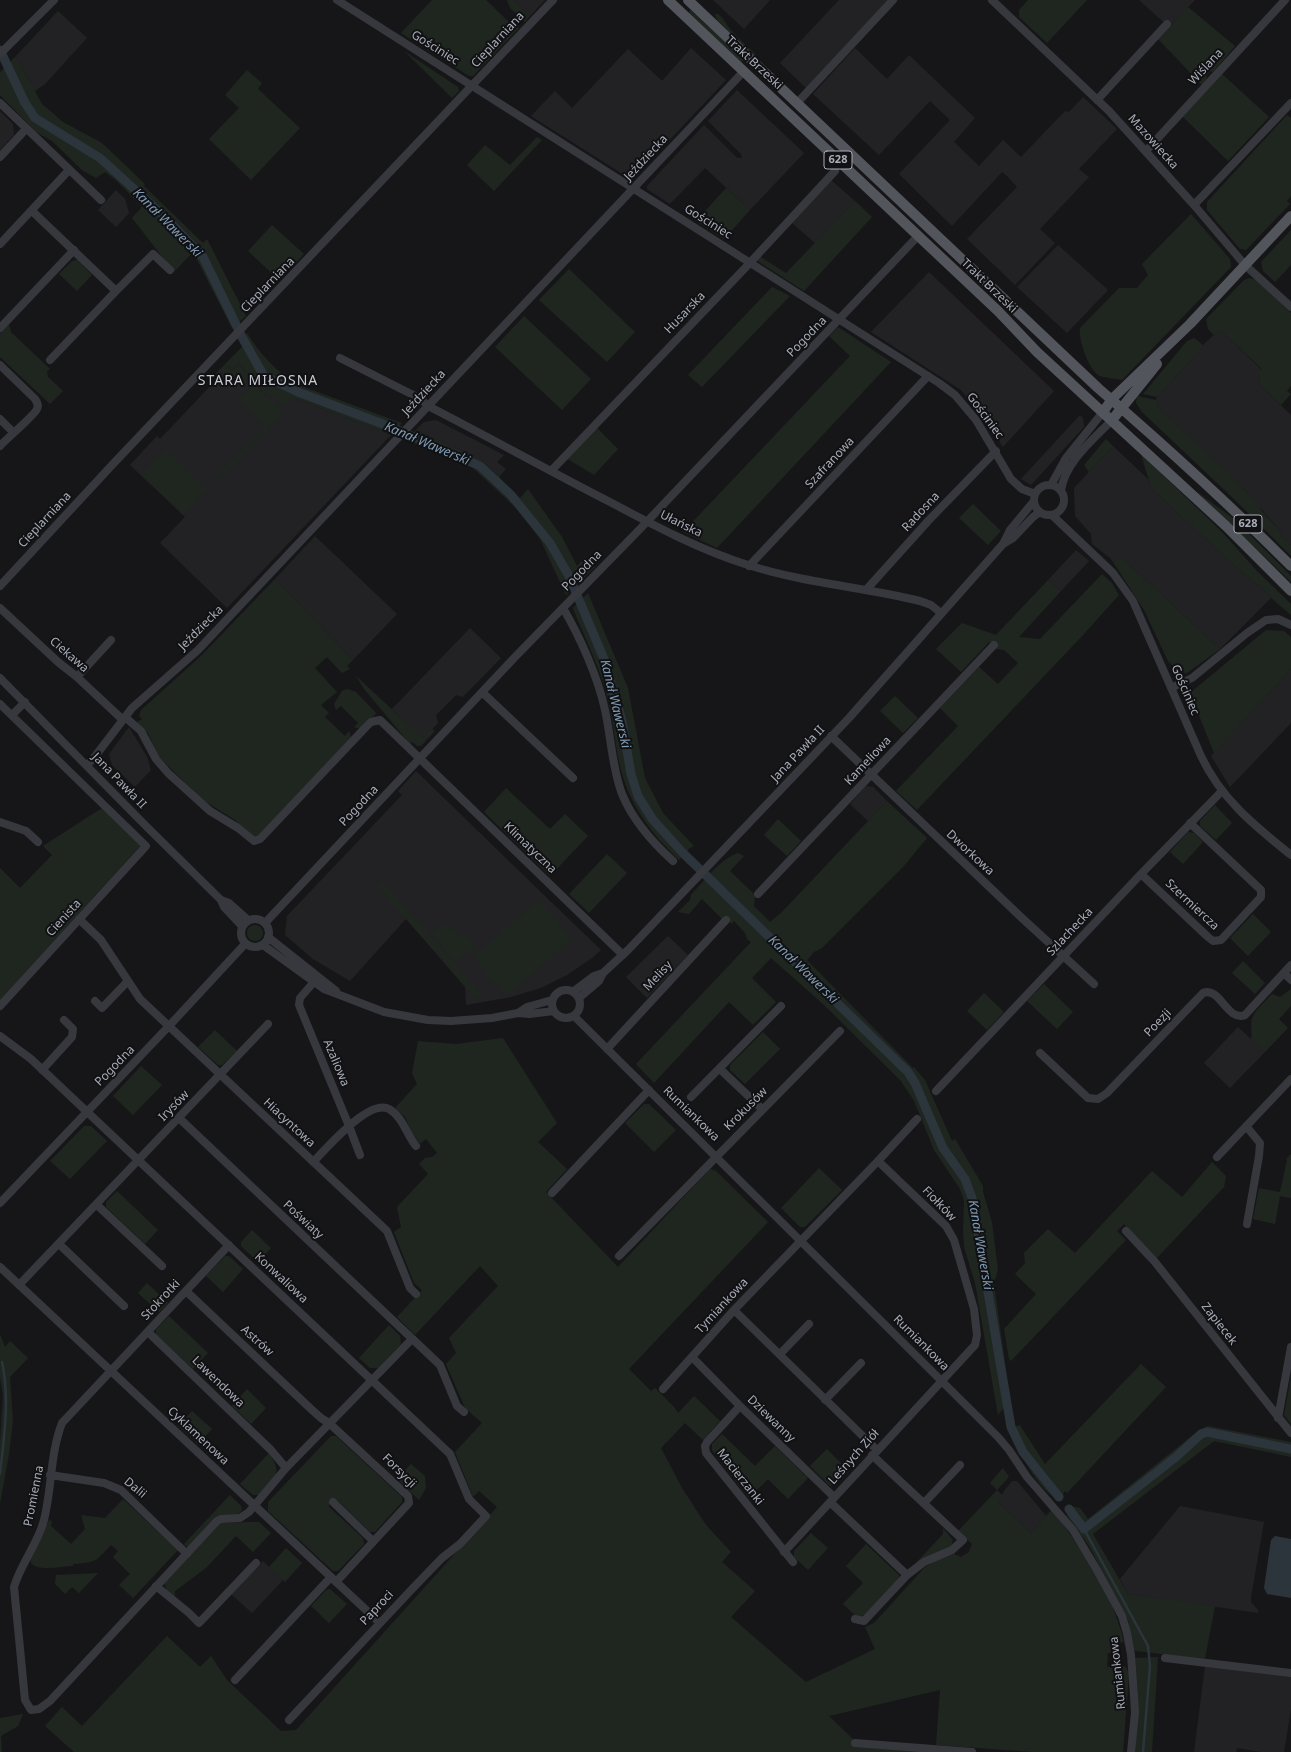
<!DOCTYPE html>
<html>
<head>
<meta charset="utf-8">
<style>
  body { margin:0 }
  canvas { display:block; background:#161618 }
</style>
</head>
<body>
<canvas width="1291" height="1752"></canvas>
<script>
const ctx = document.querySelector('canvas').getContext('2d');
ctx.lineJoin = 'round';
function fill(path, color) {
  ctx.fillStyle = color;
  ctx.fill(path, 'evenodd');
}
function strokePath(path, color, width, dash) {
  ctx.strokeStyle = color;
  ctx.lineWidth = width;
  ctx.lineCap = dash ? 'butt' : 'round';
  ctx.setLineDash(dash || []);
  ctx.stroke(path);
}
function write(font, color, halo, rows, align = 'center') {
  ctx.font = font + ' "Noto Sans",sans-serif';
  ctx.lineWidth = 4;
  ctx.setLineDash([]);
  ctx.textBaseline = 'middle';
  ctx.strokeStyle = halo;
  ctx.fillStyle = color;
  for (const [text, x, y, turn = 0] of rows) {
    ctx.save();
    ctx.translate(x, y);
    ctx.rotate((+turn || 0) * Math.PI / 180);
    ctx.textAlign = isNaN(turn) ? turn : align;
    if (halo) ctx.strokeText(text, 0, 0);
    ctx.fillText(text, 0, 0);
    ctx.restore();
  }
}
fill(new Path2D(`
  M513 0H545L530 16Z
  M713 0H770L744 29Z
  M839 0H888L806 88 780 63Z
  M1139 0H1195L1169 27Z
  M58 11 87 38 45 84 35 91 16 56Z
  M691 48 726 80 632 180 531 116 555 91 572 108 628 49 662 81Z
  M855 48 887 79 909 55 975 118 954 142 979 166 1003 140 1021 157 1065 111 1069 112 1083 97 1117 129 1079 169 1089 177 1040 229 1055 243 1015 285 967 239 1017 187 1008 177 1002 172 952 226 899 174 950 120 930 101 879 155 813 94Z
  M737 90 804 153 750 210 705 168 670 204 647 189V186L704 125 737 158H742L741 154 708 121Z
  M0 111 13 124 14 135 0 150Z
  M831 180 855 201 815 243 791 222Z
  M116 190 125 199 129 213 116 227 98 210Z
  M1058 245 1108 290 1067 333 1017 287Z
  M929 272 1054 391 1003 447 983 416 961 390 871 332Z
  M1218 331 1222 332 1262 370 1258 383 1291 415V545L1281 536 1282 533 1245 490 1156 406 1159 403 1156 400 1157 397 1202 348 1201 347Z
  M239 362 261 390 296 399 391 435 227 608 160 543 185 517 130 465 157 436 160 439 217 379 214 375 225 364 232 370Z
  M1080 415 1083 418 1084 427 1031 485 1021 479Z
  M436 420 504 455 497 462 506 469 499 477 485 463 469 454 416 430 424 422Z
  M1113 446 1148 479 1151 488 1239 570 1254 583 1261 586 1271 598 1220 649 1120 556 1113 562 1110 558 1092 544 1091 534 1075 516 1074 488Z
  M315 536 397 614 353 660 275 579Z
  M1076 550 1089 561 1062 590 1058 589 1048 580Z
  M470 628 501 658 463 697 456 695 436 715 438 723 423 739 392 709Z
  M1291 669V723L1230 787 1211 756Z
  M129 727 147 757 151 770 135 787 112 765 109 754Z
  M416 771 547 898 601 950 592 958 567 975 541 988 511 997 466 1005 465 987 406 919 350 981 313 959 285 935 287 916 402 795 398 791Z
  M866 786 873 787 887 801 868 821 850 804Z
  M668 936 688 955 647 998 626 977Z
  M1238 1027 1265 1052 1230 1088 1204 1063Z
  M1012 1481H1017L1046 1516 1031 1533 998 1502 1004 1491Z
  M1180 1506 1264 1522 1251 1597V1602L1258 1610V1613L1128 1594 1120 1579Z
  M263 1561 283 1580 252 1613 231 1594Z
  M1205 1666 1291 1676V1709L1284 1752H1261L1237 1748 1236 1752H1194Z`), '#222225');
fill(new Path2D(`
  M432 0H486L510 23 519 28 473 76H469L401 33Z
  M507 0H513L530 16 525 22 510 8Z
  M1028 0H1087L1047 43 1019 17V10Z
  M1188 7 1235 46 1213 72 1210 71 1206 76 1207 78 1202 85 1158 39Z
  M690 10 692 11 743 59V61L740 62 689 14Z
  M715 14H718C725 19 726 25 732 31 739 40 749 47 757 56L753 55 717 20Z
  M404 51 458 87 459 91 452 98Z
  M16 56 42 104 63 122 102 143 145 184 144 186 203 243 207 239 246 316 232 328 193 252 174 272 132 218 142 207 117 181 105 172 96 178 82 170 52 141 36 132 0 95V72Z
  M247 70 262 83 258 89 300 128 251 180 209 139 239 108 225 95Z
  M1221 73 1269 117 1228 161 1181 115Z
  M1287 115 1291 118V196L1287 201 1290 204 1246 250 1240 249 1207 210V202Z
  M537 137 542 140 494 191 467 165 485 145 510 165Z
  M726 188 750 210 724 239 696 221Z
  M855 201 872 217 804 291 756 260 759 256 786 273Z
  M1191 214 1230 259 1231 267 1122 380C1116 379 1107 378 1100 376 1089 371 1078 339 1080 328L1119 288H1137L1148 275 1142 264Z
  M272 225 304 254 279 280 248 251Z
  M1291 230V265L1275 282 1263 271 1261 262Z
  M77 260 92 275 77 291 59 274 72 261Z
  M569 269 635 332 607 362 539 300Z
  M1250 278 1257 280 1291 313V386L1287 391 1291 394 1281 405 1258 383 1260 377 1257 374 1262 369 1222 332 1221 333 1218 331 1214 335 1208 329 1206 319 1244 280Z
  M772 287 790 296 702 387 688 375Z
  M524 316 591 379 562 410 495 347Z
  M9 324 11 332 50 369 47 371 48 377 63 391 50 404 0 357V333Z
  M838 327 891 362 717 548 683 532 850 356 829 336Z
  M247 333C259 353 275 369 293 383L402 423 391 435 296 399 294 400 291 398 283 404 261 390 252 379 241 390 221 370 225 365 232 372 238 365 251 377 239 362 232 370 225 364 242 347 240 341Z
  M1194 338 1203 345 1202 348 1157 397 1143 394 1187 341Z
  M253 384 283 412 219 480 217 477 266 425 239 399Z
  M1137 396 1156 400 1159 403 1156 406 1228 473 1260 506 1261 510 1282 533 1281 536 1291 545V556L1236 501 1142 412 1136 403Z
  M596 427 618 449 594 475 566 458Z
  M416 430 478 458 485 463 520 498 528 489 562 537 577 566 585 557 595 567 566 595 540 539 515 507 473 468 407 440Z
  M1106 439 1113 446 1089 472 1084 465Z
  M166 450 207 489 184 514 142 475Z
  M1141 454 1220 530 1258 572 1291 604V615L1271 598 1261 586 1254 583 1239 570 1151 488Z
  M1196 491 1234 519 1291 576V582Z
  M973 504 1001 531 988 545 959 518Z
  M1120 556 1220 649 1187 673 1179 672 1168 661 1144 610 1113 562Z
  M1102 574 1112 583 1119 595 1084 634 917 810 896 791 958 726 940 708 979 667 998 684 1018 663 1004 650 996 649 989 642 961 672 936 649 962 623 996 635 1048 580 1058 589 1062 590 1019 637 1040 639Z
  M275 579 353 660 347 666 350 669 342 673 327 657 315 668 337 692 321 705 329 713 325 717 345 736 349 731 351 736 350 739 260 834 255 837 251 836 235 820 203 800 164 762 159 757 148 733 137 722 142 719 139 716 141 710 201 656Z
  M588 593 628 688 645 778 663 813 694 846 690 848 679 860C650 832 630 806 620 766 614 740 613 713 605 688 597 661 583 635 573 608Z
  M1266 630 1284 631 1291 637V669L1214 753 1190 693Z
  M356 676 423 738 432 729 435 731 434 732 421 746H417L412 742 410 744 364 689Z
  M347 689 356 692 376 713 375 715 360 729 354 727 358 723 341 706 336 710 334 704 342 691Z
  M895 696 918 718 903 733 880 711Z
  M506 788 550 829 565 814 588 836 550 876 484 812Z
  M887 801 927 838 903 867 822 948 814 952 807 960 913 1068 914 1067 925 1080 952 1141 955 1139 983 1186V1192L992 1222 998 1270 994 1283 1010 1400 998 1415 975 1283 964 1247 963 1231 964 1201 960 1189 934 1150 914 1101 901 1081 823 1004 771 958 752 978 776 1002 753 1025 729 1002 654 1083 636 1064 751 942 747 939 745 933 734 921 732 924 724 916 722 919 702 899 689 914 678 912 690 900 691 895C704 881 720 859 738 853L744 856 730 871 752 892 755 897 754 906 770 922 781 913Z
  M1215 805 1232 823 1216 840 1200 826V821Z
  M102 808 141 845 0 1000V868L20 888 52 855 43 846Z
  M778 819 801 841 787 856 764 835Z
  M1188 832 1194 833 1203 842 1183 864 1170 852Z
  M607 854 627 873 589 913 569 894Z
  M382 881 481 995 477 999 377 886Z
  M539 900 572 939 506 996 473 957Z
  M1253 914 1271 932 1248 956 1230 938Z
  M443 924 477 944 456 962 431 934Z
  M247 933a8 8 0 1 1 16 0a8 8 0 1 1-16 0Z
  M1243 961 1265 983 1255 994 1232 973Z
  M1044 984 1073 1012 1057 1029 1027 1001Z
  M1291 989V1006L1279 1019 1288 1028 1265 1052 1251 1040C1252 1034 1251 1029 1251 1023 1252 1012 1265 1002 1272 994L1280 997Z
  M984 993 1004 1012 987 1030 967 1011Z
  M215 1030 237 1051 222 1065H218L198 1047Z
  M763 1032 780 1049 745 1084 730 1070V1065Z
  M503 1038 557 1123 538 1142 567 1169 546 1192 618 1267 710 1169 716 1171 768 1222 629 1369 651 1391 655 1388 674 1407 678 1413 694 1396 720 1421 703 1440 685 1423 661 1448 682 1488 706 1525 731 1552 722 1562 755 1591 731 1617 806 1682 875 1649 865 1627 874 1623 925 1567 941 1558 954 1554 961 1557 969 1552 972 1544 958 1531 997 1490 990 1483 1003 1468 1009 1477 997 1490 1002 1495 998 1502 1031 1533 1052 1509C1081 1549 1113 1594 1124 1642L1116 1643 1115 1652 1108 1653 1107 1667 1119 1665 1126 1667 1129 1674 1123 1752H1032L936 1745 940 1690 829 1716 861 1747 930 1752H74L45 1726 62 1707 82 1726 167 1636 200 1667 211 1656 227 1680 281 1731 296 1730 497 1507 479 1491 473 1497 455 1452 482 1423 465 1408 446 1364 456 1353 449 1338 498 1286 480 1266 415 1335 397 1317 422 1290 414 1283 394 1232 401 1227 397 1207 428 1174 419 1164 425 1158 432 1157 437 1153 426 1139 420 1144 411 1131 405 1117 395 1108 417 1084 412 1073 418 1041 456 1044Z
  M141 1066 162 1085 133 1115 113 1096Z
  M644 1104H649L676 1130 654 1152 625 1123Z
  M84 1126H91L107 1141 70 1179 50 1161Z
  M1291 1154V1198L1280 1196 1275 1224 1253 1219 1259 1188 1280 1192 1287 1160 1286 1159Z
  M1212 1162 1226 1176 1224 1187 1156 1259 1124 1224 1117 1231 1126 1240 1011 1361 1009 1359 1004 1329 1036 1294 1015 1274 1025 1263 1024 1253 1048 1229 1075 1253 1152 1171 1182 1197Z
  M819 1168 842 1190 805 1227H800L781 1208Z
  M117 1191 158 1230 145 1244 106 1207V1202Z
  M252 1230 271 1248 258 1262 241 1246V1242Z
  M225 1256H229L243 1269 223 1292 206 1276Z
  M147 1283 168 1303 159 1312 138 1293Z
  M169 1316 208 1353 193 1369 156 1334V1329Z
  M389 1325 400 1336 401 1344 378 1368H370L359 1358Z
  M0 1334 5 1347 10 1341 28 1358 10 1377 13 1421 9 1454 0 1504V1443L3 1396 0 1377Z
  M1141 1364 1166 1387 1067 1493 1064 1491 1063 1497 1059 1499C1040 1494 1016 1447 1009 1428L1021 1425V1427L1045 1464Z
  M1291 1376V1424L1284 1415Z
  M247 1389 266 1408 251 1424 232 1406Z
  M192 1411 212 1429 198 1444 178 1426Z
  M1208 1426 1291 1442V1457L1214 1441 1093 1534 1128 1594 1215 1606 1205 1659 1136 1651 1132 1649 1128 1620 1089 1546 1067 1516V1510L1071 1506 1080 1508 1088 1519 1199 1430Z
  M722 1434 755 1466 775 1446 808 1478 788 1499 768 1479 749 1498 712 1450V1444Z
  M331 1436H336L402 1497V1502L375 1532H370L337 1500 330 1501 329 1507 363 1538 364 1544 338 1571H333L268 1511V1502Z
  M827 1449 849 1471 835 1486 829 1485 810 1466Z
  M269 1453C284 1475 274 1478 259 1495H253L240 1484Z
  M411 1464 425 1476 426 1488 419 1500 397 1479Z
  M230 1495 241 1506 242 1510 236 1516 224 1515 219 1517 189 1549 184 1544Z
  M123 1499 178 1550 133 1598 119 1585 130 1574 113 1557 118 1551 111 1545C95 1562 97 1562 73 1564V1566C61 1566 39 1572 31 1563V1559L49 1520 52 1521 51 1526 71 1544 85 1529 81 1515 105 1518Z
  M249 1522H259L271 1533 253 1552 236 1536 206 1568 175 1591V1596L167 1591 164 1583 217 1525 222 1523Z
  M943 1528 953 1540 951 1547 915 1564 943 1534Z
  M811 1533 828 1548 808 1570 794 1557V1551Z
  M866 1544 899 1575 900 1580 868 1614 857 1617 843 1604 863 1583 846 1566Z
  M286 1548 302 1563 285 1582 269 1567Z
  M98 1573 79 1593 72 1587 65 1594 55 1584 56 1575Z
  M330 1589 347 1604 329 1623 311 1606 326 1590Z
  M1158 1657 1152 1752H1133L1138 1693 1135 1658Z
  M23 1714 18 1726 1 1736 2 1752H0V1718Z`), '#1e261f');
fill(new Path2D(`
  M1275 1536 1291 1539V1598L1267 1594 1264 1588 1271 1540Z`), '#2c353c');
strokePath(new Path2D(`
  M0 1474C4 1437 10 1399 2 1362
  M1084 1529 1148 1646 1150 1666 1143 1752`), '#2c353c', 2.5);
strokePath(new Path2D(`
  M0 50 25 103 35 118 100 158 166 218 203 257 243 339 264 376 298 392 396 429 480 466 511 495 550 543 569 576 604 659 622 721 631 774 638 796 653 820 683 853 908 1072 915 1083 943 1148 965 1179 972 1198 1011 1427 1023 1452 1059 1497
  M1069 1509 1084 1529 1176 1457 1201 1434 1207 1432 1291 1449`), '#2c353c', 9);
strokePath(new Path2D(`
  M337 0 939 383 955 395 976 420 1011 479 1022 489 1035 494
  M992 0 1109 111 1194 205 1245 265 1291 307
  M0 54 54 0
  M1097 100 1167 24
  M0 103 101 200
  M797 103 893 0
  M1146 151 1285 0
  M0 157 26 129
  M1194 205 1291 103
  M32 211 116 291 50 360
  M0 244 69 170
  M116 291 153 254 170 270
  M0 328 74 250
  M340 358 421 399 428 406C489 437 549 471 610 502 655 526 700 550 748 565 804 583 863 587 920 601L931 605 941 613
  M0 365 35 399C37 402 39 405 37 409 34 416 7 438 0 446
  M0 419 13 432
  M551 471 747 266 835 171
  M1034 500a15 15 0 1 1 30 0a15 15 0 1 1-30 0Z
  M1051 485 1066 458 1103 412
  M1061 490C1066 461 1093 440 1112 420
  M1053 516 1113 573 1133 601 1201 756C1221 799 1255 826 1291 855
  M1003 544 1013 538 1033 517 1040 512
  M749 566 928 376
  M0 586 113 464 553 0
  M866 590 929 520 996 451
  M0 608 58 662 77 677 123 720
  M563 608C580 637 598 677 605 710 611 737 612 768 622 794 633 821 652 842 673 861
  M77 677 111 640
  M0 678 146 826 221 900 229 903 248 920
  M1171 688 1192 678 1247 633 1266 620 1278 619 1291 625
  M483 693 573 778
  M0 704 146 846 0 1006
  M12 715 25 702
  M125 717 141 731 156 759 168 773 210 811 238 828 254 841 260 839 365 728 371 722 380 720 623 955
  M831 736 1023 919 1094 984
  M87 765 93 759 132 708 198 650 744 71
  M0 822 26 831 38 842
  M1141 874 1208 937 1213 941 1221 940 1261 897V890L1190 823
  M758 894 994 645
  M221 900 224 907 242 926
  M241 933a14 14 0 1 1 28 0a14 14 0 1 1-28 0Z
  M79 919 101 940 140 999 387 1231 410 1288 416 1294
  M265 923 515 657 640 529 918 236
  M268 937 336 991
  M263 945 324 989 384 1012 428 1020 451 1021 492 1018 518 1013 529 1014 554 1011
  M1284 973 1291 980
  M313 983 300 998 299 1005 349 1126 360 1155
  M552 1004a14 14 0 1 1 28 0a14 14 0 1 1-28 0Z
  M574 991 594 976 603 973
  M579 998 599 981 603 973 628 950 849 718 1003 544 1010 530 1034 501
  M95 1001 102 1008 127 982
  M518 1013 527 1007 552 1000
  M574 1016 998 1437 1009 1450 1027 1477 1073 1530 1097 1570 1122 1616 1127 1633 1131 1655 1134 1695 1135 1713 1131 1752
  M0 1036 31 1059 450 1454 469 1499 486 1516 460 1544 442 1558 414 1587 289 1720
  M607 1049 726 920
  M1040 1053 1088 1098 1098 1099 1107 1093 1203 993C1220 986 1227 1022 1245 1015L1291 965
  M720 1069 762 1109
  M42 1070 72 1037 73 1029 64 1020
  M936 1091 1141 874 1222 791
  M691 1097 781 1006
  M179 1118 440 1365 457 1406 464 1412
  M1246 1126 1260 1143 1259 1156 1247 1224
  M1217 1157 1291 1079
  M878 1161 917 1119
  M313 1162C326 1149 369 1098 389 1109 402 1116 407 1135 416 1146
  M552 1193 649 1090
  M0 1203 169 1026 245 944
  M97 1205 162 1266
  M1126 1231 1155 1262 1291 1433
  M59 1244 124 1306
  M229 1245 62 1423C50 1454 52 1488 44 1520 38 1544 21 1563 14 1587L25 1700 31 1710 39 1709 50 1701 217 1521 221 1519 240 1518 249 1512 286 1468 412 1339
  M619 1256 840 1031
  M0 1267 380 1623
  M19 1285 268 1024
  M186 1291 311 1409 321 1418 329 1423 408 1496 409 1503 336 1582
  M734 1310 877 1450
  M148 1332 271 1450 286 1468
  M780 1354 809 1324
  M692 1357 740 1406 834 1497
  M663 1389 734 1310 878 1161 946 1226 954 1240 974 1309 977 1335 975 1345 784 1552
  M825 1400 861 1363
  M740 1406 707 1442 705 1446 706 1453 793 1562
  M1278 1418 1291 1347
  M50 1475 104 1483 121 1490 187 1554
  M333 1502 373 1541
  M830 1502 907 1575
  M924 1503 960 1465
  M156 1586 189 1613 199 1623 256 1563
  M855 1619 864 1621 907 1575 924 1562 952 1550 963 1540 872 1455
  M1165 1658 1291 1673
  M235 1680 331 1577
  M855 1743 972 1752`), '#37383d', 8);
strokePath(new Path2D(`
  M668 0 998 311 1037 352 1226 526 1291 591
  M688 0 1098 388C1164 445 1229 504 1291 566
  M1103 412 1112 399 1190 324 1291 216
  M1112 420 1157 364`), '#53555c', 10);
for (const [x, y, w] of [
  [838,160,28],
  [1248,524,28]
]) {
  const box = new Path2D();
  box.roundRect(x - w / 2, y - 9, w, 18, 3);
  ctx.fillStyle = '#111113';
  ctx.fill(box);
  strokePath(box, '#a8adb8', 1);
}
write('bold 11px', '#a8adb8', null, [
  ["628",838,160],
  ["628",1248,524]
]);
write('12px', '#a8adb8', '#111113', [
  ["Cieplarniana",498,40,-47],
  ["Gościniec",435,48,32],
  ["Trakt Brzeski",754,63,43],
  ["Wiślana",1206,67,-47],
  ["Mazowiecka",1153,142,48],
  ["Jeździecka",646,158,-47],
  ["Gościniec",708,222,32],
  ["Cieplarniana",268,285,-46],
  ["Trakt Brzeski",989,286,44],
  ["Husarska",685,313,-46],
  ["Pogodna",807,337,-46],
  ["Jeździecka",424,393,-47],
  ["Gościniec",985,416,54],
  ["Szafranowa",830,463,-47],
  ["Radosna",921,512,-47],
  ["Cieplarniana",45,520,-47],
  ["Ułańska",681,524,26],
  ["Pogodna",582,571,-46],
  ["Jeździecka",201,628,-45],
  ["Ciekawa",69,655,41],
  ["Gościniec",1185,690,67],
  ["Jana Pawła II",798,754,-47],
  ["Kameliowa",868,761,-47],
  ["Jana Pawła II",119,781,46],
  ["Pogodna",359,806,-47],
  ["Klimatyczna",530,848,44],
  ["Dworkowa",970,853,43],
  ["Szermiercza",1192,905,43],
  ["Cienista",64,918,-48],
  ["Szlachecka",1070,932,-47],
  ["Melisy",658,976,-47],
  ["Poezji",1158,1023,-46],
  ["Azaliowa",336,1063,67],
  ["Pogodna",115,1066,-46],
  ["Irysów",174,1106,-46],
  ["Krokusów",746,1109,-45],
  ["Rumiankowa",691,1114,44],
  ["Hiacyntowa",289,1123,43],
  ["Fiołków",939,1204,46],
  ["Poświaty",303,1220,43],
  ["Konwaliowa",281,1278,43],
  ["Stokrotki",161,1300,-47],
  ["Tymiankowa",722,1306,-47],
  ["Zapiecek",1219,1324,52],
  ["Astrów",257,1341,42],
  ["Rumiankowa",921,1343,45],
  ["Lawendowa",218,1382,44],
  ["Dziewanny",771,1419,44],
  ["Cyklamenowa",198,1436,43],
  ["Leśnych Ziół",854,1457,-48],
  ["Forsycji",399,1471,45],
  ["Macierzanki",740,1477,52],
  ["Dalii",135,1488,40],
  ["Promienna",34,1496,-79],
  ["Paproci",377,1608,-47],
  ["Rumiankowa",1118,1673,-96]
]);
write('italic 13px', '#7f9bb3', '#111113', [
  ["Kanał Wawerski",167,223,45],
  ["Kanał Wawerski",427,444,23],
  ["Kanał Wawerski",615,704,76],
  ["Kanał Wawerski",803,970,44],
  ["Kanał Wawerski",980,1245,80]
]);
ctx.letterSpacing = '1px';
write('14px', '#c9ccd4', '#111113', [
  ["STARA MIŁOSNA",258,381]
]);
ctx.letterSpacing = '0px';
</script>
</body>
</html>
